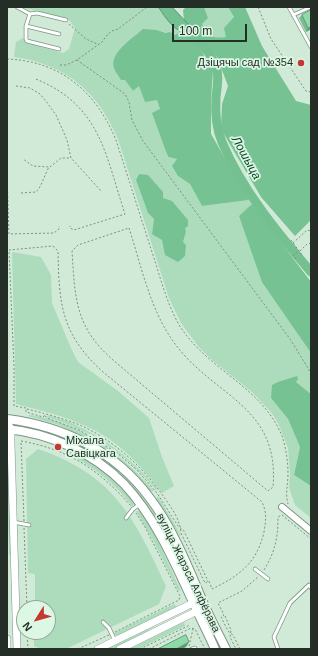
<!DOCTYPE html>
<html>
<head>
<meta charset="utf-8">
<style>
  body { margin:0 }
  #map { position:relative; width:318px; height:656px; overflow:hidden; background:#d0ead7; font-family:Helvetica,sans-serif }
  canvas { display:block }
  .frame { position:absolute; inset:0; border:8px solid #242e27; pointer-events:none }
  .north { position:absolute; left:16px; top:600px; width:40px; height:40px; box-sizing:border-box; background:#ddf7e5; border:1px solid #93a799; border-radius:50%; rotate:233deg; font-size:11px; font-weight:700; line-height:16px; text-align:center; color:#242e27 }
  .north::after { content:''; display:block; margin:auto; width:14px; height:18px; background:#c53730; clip-path:polygon(50% 0,100% 100%,50% 72%,0 100%) }
  .scale { position:absolute; left:172px; top:24px; width:75px; height:18px; box-sizing:border-box; border:2px solid #242e27; border-top:0; padding-left:5px; font-size:12px; line-height:14px; white-space:nowrap; color:#242e27; -webkit-text-stroke:3px #ddf7e5; paint-order:stroke }
</style>
</head>
<body>
<div id="map">
<canvas width="318" height="656"></canvas>
<div class="frame"></div>
<div class="north">N</div>
<div class="scale">100 m</div>
</div>
<script>
const ctx = document.querySelector('canvas').getContext('2d');
ctx.lineJoin = 'round';
function fill(path, color) {
  ctx.fillStyle = color;
  ctx.fill(path, 'evenodd');
}
function strokePath(path, color, width, dash) {
  ctx.strokeStyle = color;
  ctx.lineWidth = width;
  ctx.lineCap = dash ? 'butt' : 'round';
  ctx.setLineDash(dash || []);
  ctx.stroke(path);
}
function write(font, color, halo, rows, align = 'center') {
  ctx.font = font + ' Helvetica,sans-serif';
  ctx.lineWidth = 3.5;
  ctx.setLineDash([]);
  ctx.textBaseline = 'middle';
  ctx.strokeStyle = halo;
  ctx.fillStyle = color;
  for (const [text, x, y, turn = 0] of rows) {
    ctx.save();
    ctx.translate(x, y);
    ctx.rotate((+turn || 0) * Math.PI / 180);
    ctx.textAlign = isNaN(turn) ? turn : align;
    if (halo) ctx.strokeText(text, 0, 0);
    ctx.fillText(text, 0, 0);
    ctx.restore();
  }
}
fill(new Path2D(`
  M21 7H158L170 24 179 31 177 34 174 35 157 30 125 80 133 91 139 86 157 100 160 109 167 157 177 159 178 176 190 184 202 206 249 200 252 204 239 217 299 335 311 353V394L296 382 271 398 288 419 300 447 294 475 311 486V518L295 505 289 487 290 474 288 448 278 423 271 412 253 393 211 359 198 346 181 323 169 298 118 139C98 92 66 64 14 57L16 42 23 38 27 43 63 53 69 49 75 28 69 20ZM139 174 163 198 186 232 183 242 152 234 154 219 148 213 136 180Z
  M204 7H228L234 17 227 37 217 38 209 35 202 24 208 18Z
  M12 252 41 257 51 275 52 303 71 348 78 362 118 391 149 418 162 457 174 486 162 493C150 477 136 461 121 448 92 423 52 413 16 404Z
  M30 415C80 422 122 454 154 491H149L134 474 112 455 92 441 59 425 28 416Z
  M48 415C58 418 70 421 80 427 111 442 135 463 158 489L156 490C124 452 94 432 47 417Z
  M28 428C43 432 62 435 75 441 82 444 88 449 94 452 146 485 166 531 192 585H191L177 557 167 540 111 467Z
  M38 449C114 475 134 517 166 586L159 604 66 649H41L34 646V632H48V608H35V574L28 573 26 459Z
  M70 452C97 463 113 478 132 500L134 503 133 507C115 484 95 467 69 455Z
  M7 472H8L11 488 13 555H9Z
  M158 496 181 535 180 536 156 500Z
  M136 511H140C158 536 168 564 181 591L178 590 153 540Z
  M174 604 177 607 120 635H115L114 633Z
  M178 615C170 619 162 622 155 626 141 635 123 649 106 649Z
  M184 622 185 626 138 649H129Z`), '#acdcbc');
fill(new Path2D(`
  M186 7H204L208 18 202 24C210 36 211 39 226 37L224 28 234 17 228 7H245L262 46 296 101 311 105V220L295 236 261 197 221 129 222 104 228 86 217 57 184 21 183 10Z
  M143 29 157 30 166 33 170 32 174 35 177 34 179 31 185 33 200 49 213 70 211 100V134L249 200 202 206 190 184 178 176 172 166 177 159 168 157 152 113 160 109 157 100 145 102 139 86 133 91 125 80H121C119 76 115 72 114 68 109 53 133 38 143 29Z
  M139 174 148 175 163 192V198L172 201 188 220V226L185 228 186 232 183 242 186 245 185 256 178 262 165 255 162 240 152 234 154 219 148 213 136 180Z
  M252 204 311 282V353L262 282 239 216Z
  M297 376 298 379 296 382 311 394V486L294 475 300 447 288 419 271 398 272 385 278 382Z`), '#76c292');
const water = new Path2D(`
  M160 7H172L190 26 187 31 185 33C172 29 166 18 159 8Z`);
fill(water, '#74c090');
strokePath(water, '#5c9470', 1);
strokePath(new Path2D(`
  M165 7C172 15 180 24 188 32 199 43 213 53 217 70 219 79 217 88 216 97 215 112 216 128 222 142 242 190 278 233 311 272`), '#74c090', 9);
const service = new Path2D(`
  M17 7 30 14 26 26V39L27 41 59 49
  M289 7 311 47
  M30 14 37 13 66 20
  M293 15 311 7
  M26 26 59 34
  M126 518 133 509 140 504
  M13 522 29 525
  M255 569 268 579
  M103 622 109 628 115 641
  M192 649 195 648
  M278 649 274 637 290 603 309 585 311 588`);
const minor = new Path2D(`
  M282 507 311 531`);
const tertiary = new Path2D(`
  M7 422 11 429V444L17 649
  M7 639V649
  M98 649 193 603 203 602
  M120 649 197 611 200 608`);
const secondary = new Path2D(`
  M7 419C63 426 115 451 149 497 173 528 188 567 203 602 210 618 218 633 226 649
  M7 429C49 433 94 453 124 484 155 517 174 561 193 602 200 618 208 633 215 649`);
strokePath(service, '#7e9685', 4.5);
strokePath(minor, '#7e9685', 8);
strokePath(tertiary, '#7e9685', 8);
strokePath(secondary, '#7e9685', 10);
strokePath(new Path2D(`
  M258 7 271 39 306 91 311 92
  M69 24 86 39 97 44
  M7 59C61 61 96 92 116 140 128 177 140 215 152 252 160 276 166 301 178 323 205 369 262 386 282 436 286 448 288 461 288 474 288 485 285 493 288 504
  M77 60 125 94 129 102 132 120 143 141 290 339 311 373
  M60 65H66L77 60 102 42 108 34 112 31 118 29 147 7
  M36 79C101 106 105 154 125 214L74 230 70 228V226
  M16 86 30 88 40 94 46 101 56 115 67 140 71 158 102 192
  M50 167 61 158H70
  M7 176 9 234 54 233 59 229V226
  M21 193 36 192C42 186 44 176 49 167L33 166 23 159
  M129 228C141 265 150 309 173 341 212 397 280 404 273 487L268 491 113 360C75 327 75 298 72 251L78 245Z
  M291 240 302 255
  M293 243 307 230 311 231
  M53 246 58 251C59 304 61 334 103 372L262 502C267 513 266 520 264 532 257 563 239 576 212 589L209 581 205 583 181 533C180 520 173 510 166 500 145 469 116 442 82 426 71 421 59 418 47 414L43 417 26 412V408L14 406V367L9 250Z
  M300 251 307 244 311 243
  M296 259 293 256 298 251
  M27 409 43 413 47 418 79 430 116 452 137 470 157 493 178 526 184 531 208 581
  M24 521 21 441C70 450 98 469 131 506
  M24 528 27 608
  M264 570C275 552 278 538 278 517L282 515 311 539
  M225 616 231 630 230 637 236 649
  M27 632 28 649
  M115 632 179 600 180 596 145 527 136 513
  M189 646 193 629
  M78 649 109 635
  M140 649 190 625
  M149 649 191 628 195 629 205 649
  M240 649 233 635 228 631 221 617 224 615 218 603 242 591 258 577`), '#7d8f82', 1, [2, 2]);
strokePath(service, '#fff', 3);
strokePath(minor, '#fff', 6);
strokePath(tertiary, '#fff', 7);
strokePath(secondary, '#fff', 8);
fill(new Path2D(`
  M302 15 311 29 306 32 299 18Z`), '#7abb91');
fill(new Path2D(`
  M311 27V29L306 32 308 28Z
  M189 642 186 647 182 649H176Z`), '#639976');
const building = new Path2D(`
  M311 10V27L308 28 302 15Z
  M186 635 189 642 176 649H158Z`);
fill(building, '#8edaa9');
strokePath(building, '#639976', 1);
for (const [x, y, r, color] of [
  [301,63,4,"#c53730"],
  [58,447,4,"#c53730"]
]) {
  const dot = new Path2D();
  dot.arc(x, y, r, 0, 2 * Math.PI);
  ctx.fillStyle = color;
  ctx.fill(dot);
  strokePath(dot, '#ddf7e5', 1.5);
}
write('11px', '#242e27', '#ddf7e5', [
  ["Дзіцячы сад №354",293,63],
  ["Міхаіла",66,441,"left"],
  ["Савіцкага",66,454,"left"]
], 'right');
write('11px', '#242e27', '#ddf7e5', [
  ["вуліца Жарэса Алфёрава",188,573,64]
]);
write('italic 12px', '#084526', '#ddf7e5', [
  ["Лошыца",246,158,61]
]);
</script>
</body>
</html>
